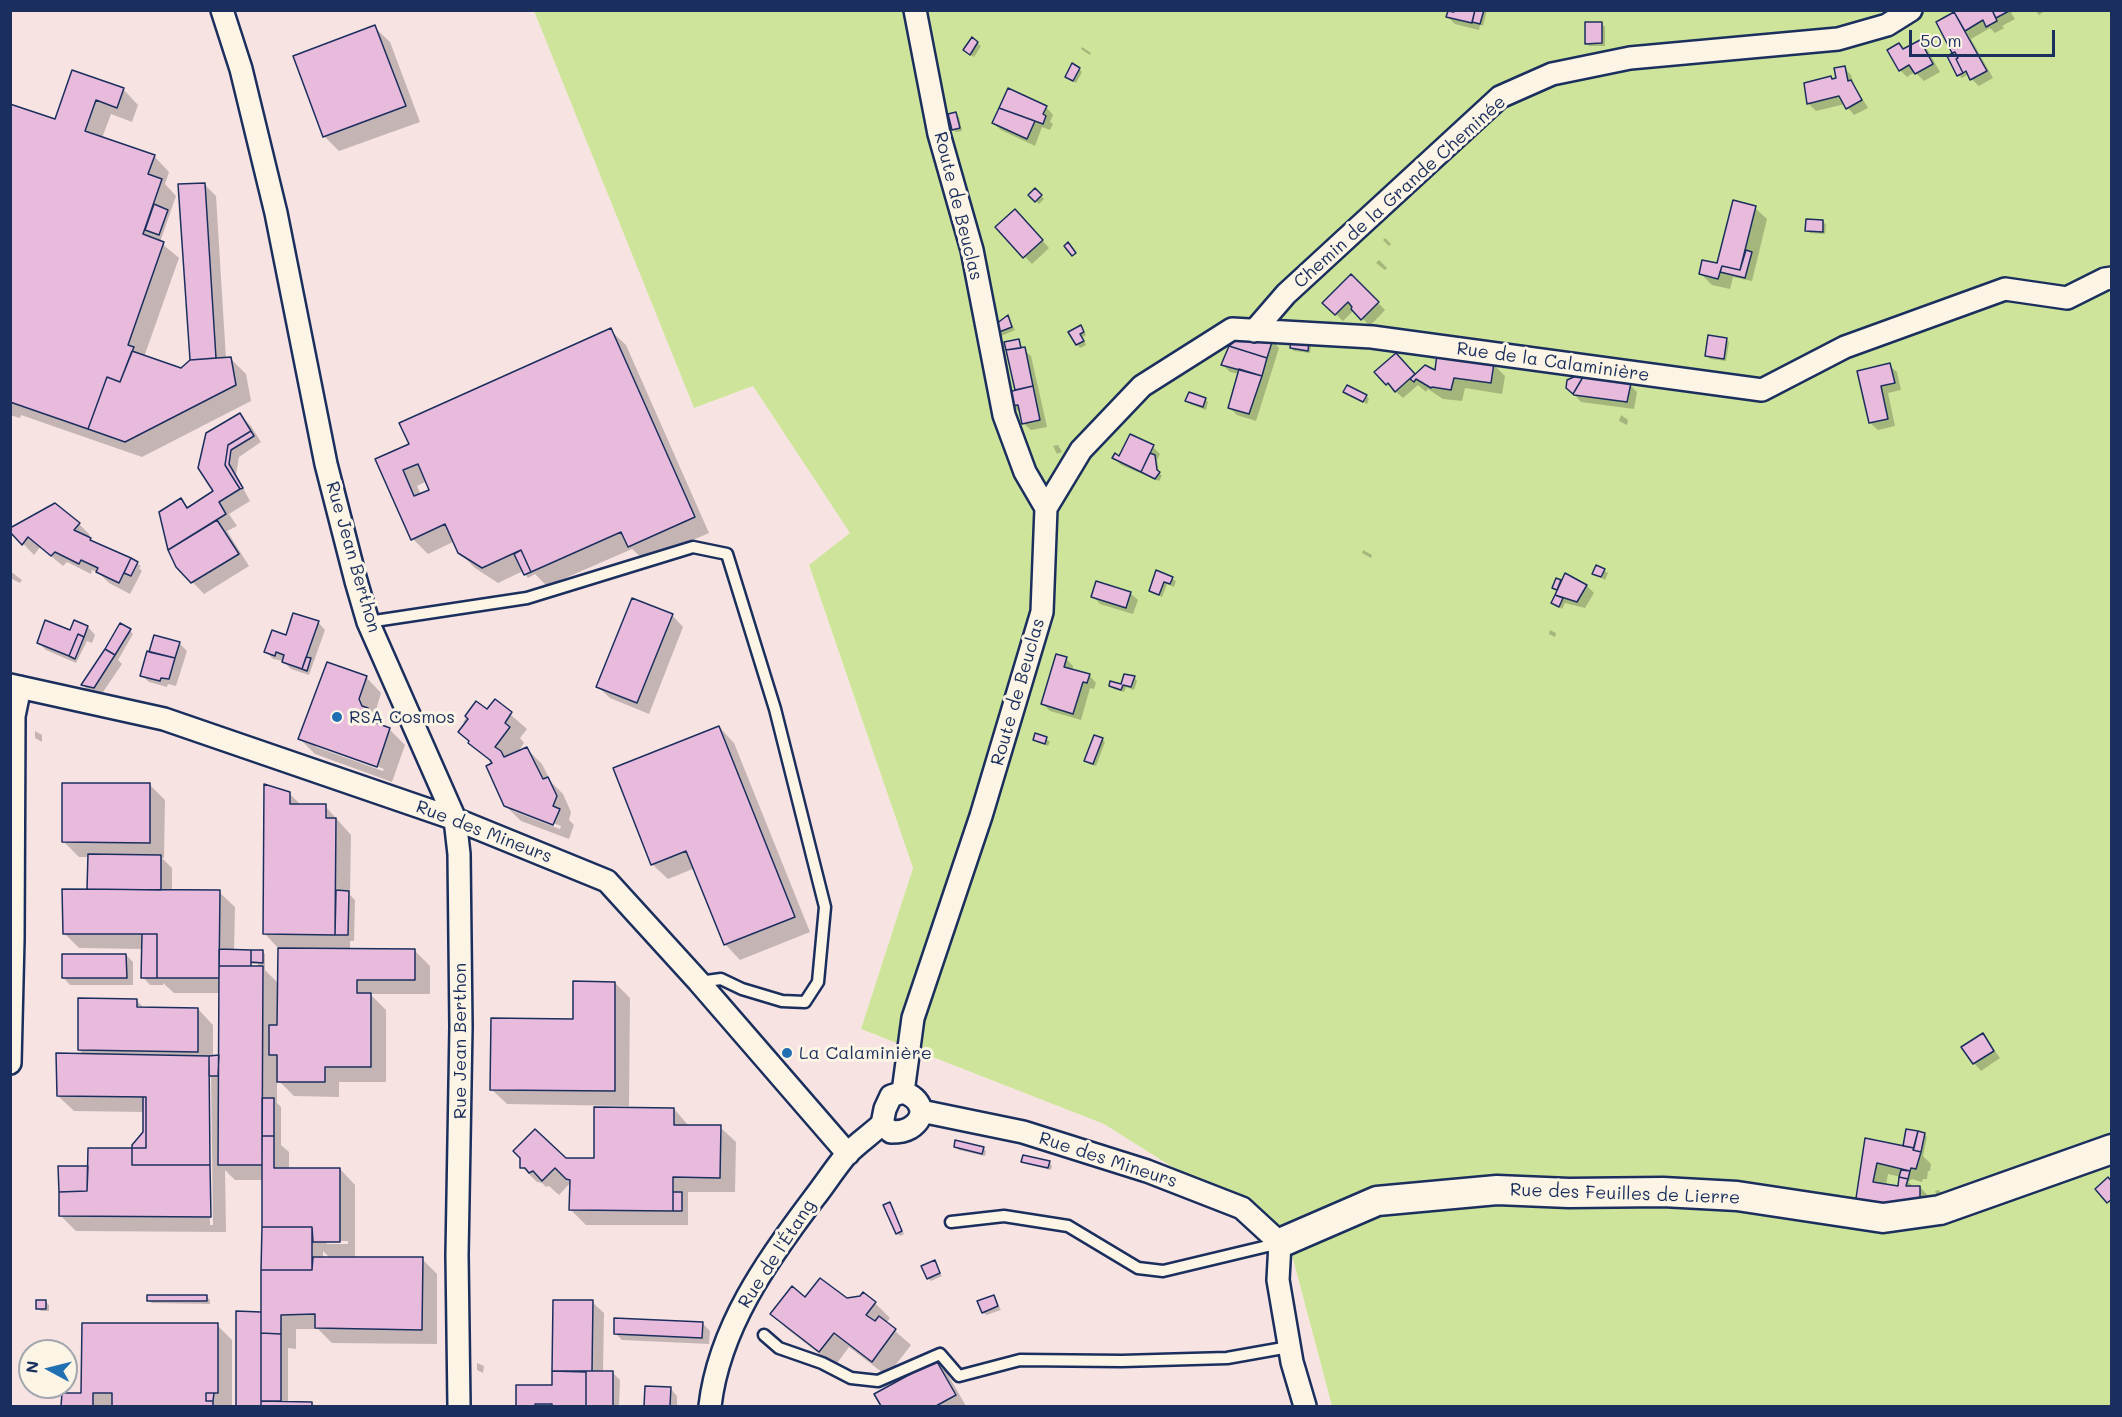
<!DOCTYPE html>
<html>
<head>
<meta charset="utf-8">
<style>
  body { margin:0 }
  #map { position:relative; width:2122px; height:1417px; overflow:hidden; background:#fcf5e5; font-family:Mali,sans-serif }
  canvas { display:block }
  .frame { position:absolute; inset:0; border:12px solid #1b2f5e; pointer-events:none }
  .north { position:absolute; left:18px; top:1339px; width:60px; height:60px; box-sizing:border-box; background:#fcf5e5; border:2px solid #a2a6af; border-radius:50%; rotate:277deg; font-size:16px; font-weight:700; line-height:24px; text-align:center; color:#1b2f5e }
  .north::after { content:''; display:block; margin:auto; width:21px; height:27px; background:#1f6fb2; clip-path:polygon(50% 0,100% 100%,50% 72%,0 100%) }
  .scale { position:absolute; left:1909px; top:30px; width:146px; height:27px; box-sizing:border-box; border:3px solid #1b2f5e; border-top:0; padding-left:8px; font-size:18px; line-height:21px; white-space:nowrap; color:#1b2f5e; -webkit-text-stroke:4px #fcf5e5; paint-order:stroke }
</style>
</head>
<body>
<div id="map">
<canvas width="2122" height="1417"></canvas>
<div class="frame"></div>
<div class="north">N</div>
<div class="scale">50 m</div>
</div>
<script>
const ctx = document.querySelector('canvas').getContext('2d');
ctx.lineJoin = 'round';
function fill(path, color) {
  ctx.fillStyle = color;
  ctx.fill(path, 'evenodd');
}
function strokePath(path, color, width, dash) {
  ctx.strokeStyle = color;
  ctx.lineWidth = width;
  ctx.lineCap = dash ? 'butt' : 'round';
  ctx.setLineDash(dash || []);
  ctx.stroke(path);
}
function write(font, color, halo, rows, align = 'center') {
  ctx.font = font + ' Mali,sans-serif';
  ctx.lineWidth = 6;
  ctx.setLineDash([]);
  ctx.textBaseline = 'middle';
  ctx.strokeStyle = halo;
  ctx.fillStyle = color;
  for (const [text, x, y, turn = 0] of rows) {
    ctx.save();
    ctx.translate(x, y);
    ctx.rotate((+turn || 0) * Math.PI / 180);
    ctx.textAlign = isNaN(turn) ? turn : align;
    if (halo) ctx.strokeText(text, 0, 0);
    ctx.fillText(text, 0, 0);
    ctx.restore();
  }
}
fill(new Path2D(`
  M10 11H534L694 408 753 386 850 533 809 566 913 868 861 1029 1104 1124 1288 1240 1332 1406H11ZM30 1351H66V1387H30Z`), '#f6e3e2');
fill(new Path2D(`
  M534 11H2111V1406H1332L1288 1240 1104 1124 861 1029 913 868 809 565 850 533 753 386 694 408Z`), '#cee49a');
fill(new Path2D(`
  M1456 10H1487L1483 26 1480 25 1479 30 1455 24 1448 17 1455 14Z
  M1958 10H2015L2011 13 2015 19 2002 26 2004 28 1995 33 1990 28 1971 39 1993 78 1979 86 1967 75 1962 78 1959 75 1955 54 1938 23Z
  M2035 10H2046L2039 15Z
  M1602 24 1605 27V46H1589L1586 43Z
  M374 27 390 42 420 122 339 151 324 136Z
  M1920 42 1927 49 1940 72 1924 81 1915 72 1907 77 1900 70 1904 50Z
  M977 43 981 46 974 57 968 53Z
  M1082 47 1091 53 1090 55 1081 49Z
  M1844 68 1851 75 1854 85 1868 108 1854 115 1845 104 1816 111 1809 104 1806 84 1831 78 1833 80 1838 79Z
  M1079 69 1082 72 1076 83 1070 80Z
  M73 72 123 89 138 105 132 122 111 114 102 138 154 156 169 172 165 184 176 196 160 242 179 258 144 357 181 370 191 360 179 186 204 184 216 196 226 359 230 358 246 374 251 401 142 457 21 415 20 418 10 415V106L56 121Z
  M1046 107 1053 115 1050 122 1053 124 1050 130 1042 127 1035 146 1001 130 993 123Z
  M956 114 959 117 962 131 956 132 953 129Z
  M1035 190 1044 199 1039 204 1030 195Z
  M1755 208 1767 219 1752 281 1733 277 1730 289 1712 285 1701 274 1718 265Z
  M1022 218 1049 248 1032 264 997 227Z
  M1823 221 1826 225 1825 234 1810 233 1806 230Z
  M1385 238 1391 244 1389 246 1383 240Z
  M1379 260 1387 268 1385 270 1376 263Z
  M1351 276 1385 310 1370 326 1354 310 1343 321 1324 303Z
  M1008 317 1015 330 999 337 995 334Z
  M1081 327 1086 335 1083 337 1086 345 1080 348 1077 344Z
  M610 330 626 345 709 533 645 561 632 549 547 586 535 574 528 578 523 571 498 583 475 568 459 552 455 541 428 554 413 539 377 460 411 445ZM427 481 432 491 421 495 417 486Z
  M1726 339 1729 342 1726 361 1710 359 1707 356Z
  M1018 340 1023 349 1031 356 1047 427 1031 430 1023 423 1021 413 1012 406 1017 391 1006 343Z
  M1272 340 1279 348 1256 421 1237 415 1230 408 1239 374 1230 372 1222 364Z
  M1308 343 1311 346 1310 353 1294 351 1291 348Z
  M1395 355 1415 376 1493 364 1505 376 1502 394 1465 388 1462 401 1443 399 1428 389 1426 392 1418 385 1403 398 1387 384Z
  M1889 365 1897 372 1901 390 1888 393 1895 426 1878 430 1870 423 1859 372Z
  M1630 385 1637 392 1634 409 1581 402 1574 394Z
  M1345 392 1366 396 1369 399 1367 404Z
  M1205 399 1208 402 1206 410 1190 404 1187 400Z
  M240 415 251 426 261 442 239 457 236 475 250 501 229 514 237 526 227 531 249 566 204 594 177 566 169 550 161 512 181 500 189 508 215 492Z
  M1621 415 1628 420 1627 425 1619 421Z
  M1058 445 1062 452 1057 454 1053 446Z
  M1153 447 1160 454 1157 460 1159 473 1162 476 1159 481 1121 465 1114 458H1120Z
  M79 524 90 535 87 538 95 544 131 560 141 566 139 568 142 571 130 594 109 583 99 573 92 570 91 574 67 562 63 566 40 547 34 555 10 530Z
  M1363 550 1372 555 1371 558 1362 553Z
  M1597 567 1608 573 1605 580 1594 573Z
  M10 571 22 580 20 583 10 578Z
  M1157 572 1176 581 1174 587 1167 584 1162 597 1150 591Z
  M1557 580 1562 583 1587 586 1594 593 1585 608 1565 603 1562 609 1553 603 1558 592 1554 588Z
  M1130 593 1138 600 1133 614 1100 604 1093 596Z
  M672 615 683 627 649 714 610 698 598 687Z
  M74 622 88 627 95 635 92 643 87 641 76 663 46 650 39 643 71 632Z
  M318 622 325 630 309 675 291 669 283 661 273 659 266 651 286 637Z
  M1550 630 1556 633 1555 637 1549 634Z
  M130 631 133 634 118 660 122 664 101 695 90 692 83 685Z
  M179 643 187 651 176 686 168 684 167 687 149 682 141 675Z
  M1066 659 1073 666 1072 671 1089 675 1096 683 1094 689 1090 688 1081 720 1050 711 1043 704Z
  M1125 676 1134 677 1137 681 1134 690 1126 687 1124 692 1114 689 1111 686H1122Z
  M366 677 381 693 374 717 382 725 381 727 389 729 405 745 392 782 315 754 300 739ZM316 744 384 769 383 771 316 747Z
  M495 701 527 729 520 738 524 743 517 753 527 749 542 764 551 782 563 794 571 812 569 820 574 825 569 839 521 821 505 805 493 764 460 732 466 725 463 722 466 718 470 722 487 711ZM513 808 561 826 560 829 513 811Z
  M719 727 734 743 810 932 740 960 725 944 695 868 668 879 652 864Z
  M35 731 42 735V742L35 738Z
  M1034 739H1046L1050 742 1048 746 1038 742Z
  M1102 739 1105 742 1096 766 1089 764 1086 761Z
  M150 785 165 800 164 858H162L172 868V891L219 892 235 907 234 951H262L265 954V970L279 984V949L265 934 289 793 302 806H325L351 835 350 895 355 900 354 941H350V950L415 951 430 966V994H370L386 1010V1082H339V1097L294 1096 277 1079V1103L281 1107V1145L289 1152V1169H340L355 1185V1259H422L437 1274V1344L332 1343 318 1329H296V1349L288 1348V1403L312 1404 315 1406H237L238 1313H263V1180H235L225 1170 226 1232 76 1231 61 1216 87 1168 154 1149 145 1133 144 1112 74 1111 58 1096 85 1055 79 1050 136 1000 145 1009H198L213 1025V1057L220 1059 221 993H174L163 983V985H150L143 977V949L79 948 64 933 91 891 89 888V857H79L63 841ZM234 964H258V967ZM208 1072 211 1075 213 1225H210ZM324 1241H348V1244H327ZM323 1251 331 1259H323Z
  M126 955 133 962V985H70L63 977Z
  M615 983 630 998 629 1106 507 1104 491 1089 574 1020Z
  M1983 1035 2000 1058 1981 1071 1974 1063Z
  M674 1109 689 1126 720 1127 736 1142 735 1192H688V1225H586L571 1210V1182L559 1195 549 1186 546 1187 542 1183 537 1182 522 1167 565 1159 596 1160Z
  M1924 1134 1927 1137 1923 1156 1931 1164 1930 1171H1928L1927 1179H1923L1922 1182 1912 1179 1908 1182 1914 1187H1920L1931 1199 1868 1216 1866 1139 1904 1147ZM1888 1174 1901 1177 1899 1187 1886 1185Z
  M955 1147 983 1148 986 1151 985 1156 959 1150Z
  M1023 1161 1049 1162 1052 1166 1051 1170 1026 1164Z
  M1938 1190 1942 1193 1943 1199 1937 1197 1935 1191Z
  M890 1204 904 1234 900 1236 897 1233Z
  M935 1262 942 1276 931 1281 928 1278Z
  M206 1296 210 1300V1304L152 1303 148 1300Z
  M994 1296 1001 1310 986 1315 983 1312Z
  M806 1299 847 1300 875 1303 890 1318 886 1323 911 1345 887 1376 849 1347 835 1366 787 1329 772 1314Z
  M46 1302 49 1305V1311H41L38 1308Z
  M555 1302H592L604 1313 603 1372H612L620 1380 619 1406H517L518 1386 554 1387Z
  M702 1323 710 1331 709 1344 622 1340 615 1333Z
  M217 1325 232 1340V1406H63V1394H83Z
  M936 1362 947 1373 966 1406H883L876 1395Z
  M477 1363 484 1366 483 1373 477 1370Z
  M646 1387 670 1388 677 1396V1406H646Z`), '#0003');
const building = new Path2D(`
  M1455 10H1475L1472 23 1446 17 1448 11 1454 12Z
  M1475 10H1484L1480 24 1472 22Z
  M1953 10H1992L1997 21 1986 27 1983 20 1965 31Z
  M1992 10H2008L2009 11 1996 18Z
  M1954 12 1987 71 1970 80 1966 71 1963 73 1956 59 1958 58 1955 52 1952 53 1936 22Z
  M1585 22H1602V43L1585 44Z
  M375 25 406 106 323 137 293 56Z
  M972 37 978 42 970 55 963 50Z
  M1920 40 1933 64 1915 74 1909 65 1899 71 1887 50 1899 43 1903 49Z
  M1955 52 1958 58 1956 59 1963 73 1957 76 1947 56Z
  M1072 63 1080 68 1073 81 1065 77Z
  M1845 66 1848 81 1851 80 1862 100 1846 109 1839 96 1807 104 1804 83 1831 76 1832 79 1836 78 1834 68Z
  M72 70 124 88 117 108 96 100 85 131 155 155 148 174 162 179 143 234 164 242 128 345 134 347 120 382 107 377 88 429 10 402V104L55 119Z
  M1008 88 1047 106 1043 114 1046 116 1043 124 999 108Z
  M999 108 1035 121 1027 139 992 123Z
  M956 112 960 128 952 130 948 114Z
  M205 183 216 358 190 360 178 184Z
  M1035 188 1042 195 1035 202 1028 195Z
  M1733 200 1756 206 1740 270 1722 266 1718 279 1699 274 1702 260 1717 263Z
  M154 204 168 210 159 235 145 230Z
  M1015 209 1043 240 1023 258 995 227Z
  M1806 219 1823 220V232L1805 231Z
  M1068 242 1076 253 1072 256 1064 246Z
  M1746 250 1752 252 1745 278 1720 272 1722 266 1740 270Z
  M1351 274 1379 302 1361 320 1351 309 1352 307 1348 302 1335 315 1322 303Z
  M1008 315 1012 327 994 334 992 327Z
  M1081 325 1084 332 1080 334 1084 341 1076 345 1068 332Z
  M611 328 695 517 628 547 621 532 531 572 521 550 482 568 458 553 445 524 411 540 375 459 409 444 399 423ZM418 464 429 490 414 496 403 470Z
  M1708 335 1727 338 1724 359 1705 356Z
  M1240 337 1273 339 1267 358 1229 346Z
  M1019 339 1021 348 1006 350 1004 342Z
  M1291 339 1309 342 1308 351 1290 348Z
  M1229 346 1267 358 1262 376 1221 365Z
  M1025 347 1033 386 1015 390 1006 350Z
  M132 351 181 368 190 360 231 357 236 385 125 442 88 429 107 377 120 382Z
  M1396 353 1415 374 1395 392 1388 383 1386 385 1374 372Z
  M1437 354 1494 363 1491 383 1454 378 1451 390 1432 387 1431 388 1416 379 1414 382 1410 379 1425 365 1435 370Z
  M1890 363 1895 383 1881 386 1888 419 1869 423 1857 371Z
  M1239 369 1262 376 1249 414 1228 408Z
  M1576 376 1583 377 1573 394 1566 388 1567 380Z
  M1583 377 1631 383 1627 402 1574 395 1573 394Z
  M1347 385 1367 395 1363 402 1343 392Z
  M1033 386 1040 420 1022 424 1018 405 1010 406 1008 392Z
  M1189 392 1206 398 1203 407 1185 401Z
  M240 413 251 431 228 445 225 465 240 489 219 502 226 514 168 550 159 512 181 498 187 508 213 491 198 468 206 433Z
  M251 431 254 436 231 450 229 464 243 488 240 489 225 465 228 445Z
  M1130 434 1154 445 1141 472 1112 458 1115 453 1119 456Z
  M1150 453 1155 455 1157 470 1160 472 1155 479 1141 472Z
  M55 503 80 523 74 530 91 538 90 540 131 558 119 583 96 572 98 568 81 560 79 564 55 552 51 556 28 537 22 545 10 532V528Z
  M217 520 239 554 191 583 176 567 168 550Z
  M521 550 531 572 524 575 514 554Z
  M131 558 138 562 131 576 124 573Z
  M1596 565 1605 569 1601 577 1592 574Z
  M1156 570 1173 577 1170 584 1164 582 1159 595 1149 591Z
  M1565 573 1587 585 1577 602 1555 595Z
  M1556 578 1561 580 1557 590 1552 588Z
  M1096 581 1131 592 1126 608 1091 597Z
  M1555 595 1563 598 1559 607 1551 603Z
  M632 598 673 614 637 703 596 687Z
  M293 613 319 621 302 669 282 662 284 655 276 652 275 656 264 652 272 630 286 635Z
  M45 620 70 630 74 620 88 626 84 637 78 634 69 656 37 643Z
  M120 623 131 629 115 655 105 649Z
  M78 634 84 637 75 659 69 656Z
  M154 635 180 642 175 658 149 652Z
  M105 649 115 655 94 688 81 685Z
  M147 651 175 658 169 679 161 678 160 681 140 676Z
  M1056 654 1067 657 1064 667 1090 674 1087 683 1083 682 1073 714 1041 704Z
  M306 657 311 658 307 671 302 669Z
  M327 662 367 676 359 699 362 706 368 708 366 714 368 720 390 728 377 767 298 739Z
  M1124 674 1135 676 1131 687 1123 685 1121 690 1109 686 1110 681 1121 684Z
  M495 699 512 712 505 723 510 727 495 747 501 751 504 757 527 747 543 779 548 777 557 796 553 806 560 809 553 825 504 806 486 766 492 763 490 760 468 743 469 741 458 732 468 719 465 716 476 701 487 709Z
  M719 726 795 917 724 945 686 851 651 865 613 768Z
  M1035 733 1047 737 1045 744 1033 740Z
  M1094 735 1103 738 1093 764 1084 761Z
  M62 783H150V843L62 842Z
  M264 784 290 792V804H326V818H336L335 935 263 934Z
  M88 854 161 855V890L87 889Z
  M62 889 220 890 219 978H157V934H63Z
  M336 890 349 891 348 935H335Z
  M142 934H157V978H141Z
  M278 948 415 949V980H357V993H371V1067H325V1082H277V1055H269V1025H277Z
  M219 949 251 950V966H219Z
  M251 950H263V963L251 962Z
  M62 954H126L127 978H62Z
  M219 966H263L262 1165H218Z
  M573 981 615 982V1091L490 1090 491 1018 573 1019Z
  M78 998 137 999V1007L198 1008V1052L78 1050Z
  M1983 1033 1994 1051 1973 1064 1961 1047Z
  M56 1053 209 1056 210 1165H132V1148H146V1097L57 1096Z
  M219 1055 218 1076H209V1056Z
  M143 1097H146V1148H132V1145L143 1132Z
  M262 1098H274V1136H262Z
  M594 1107 674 1108V1125H721L720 1178 673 1177V1211L569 1210 570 1180 566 1179 555 1168 542 1181 533 1171 529 1173 525 1168H520V1158L513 1151 535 1129 566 1158H594Z
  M1906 1129 1918 1131 1914 1148 1903 1146Z
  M1918 1131 1925 1133 1921 1152 1913 1150Z
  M262 1136H274V1168H340V1242H313L312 1227H262Z
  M1865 1138 1914 1148 1913 1150 1921 1152 1916 1169 1911 1168 1910 1171 1877 1163 1873 1182 1898 1186 1899 1177 1908 1179 1906 1186H1920V1208L1855 1205Z
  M955 1140 984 1147 982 1154 954 1147Z
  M88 1148H132V1165H210L211 1217 59 1216V1192L87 1191Z
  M1023 1155 1050 1161 1048 1168 1021 1162Z
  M58 1166H88L87 1191 59 1192Z
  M1901 1170 1910 1171 1908 1179 1899 1177Z
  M2108 1177 2112 1182V1199L2107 1203 2095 1189Z
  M673 1192H682V1211H673Z
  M890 1202 902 1231 896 1234 883 1205Z
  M262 1227H312V1270H261Z
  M313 1257H423L422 1330 315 1328V1314L281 1315V1334L261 1333V1270H312Z
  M935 1260 940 1273 927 1279 921 1266Z
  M820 1278 847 1298 860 1296 863 1292 876 1302 866 1315 875 1321 879 1316 896 1329 872 1362 834 1333 819 1352 770 1314 792 1286 805 1297Z
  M147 1295H207V1301H147Z
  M994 1295 998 1306 982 1313 977 1301Z
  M36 1300H46V1309H36Z
  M553 1300H593L592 1371H552Z
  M236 1311 261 1312V1406H236Z
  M614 1318 703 1322 702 1338 614 1334Z
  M82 1323H218V1393H206V1401H213V1406H112V1393H93V1406H61L62 1393H81Z
  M261 1333 281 1334V1401H261Z
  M936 1360 956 1395 936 1406H881L874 1394Z
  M552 1371 586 1372V1406H552V1404H535V1406H516V1385H552Z
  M586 1371H613V1406H586Z
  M645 1386 671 1387 670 1406H644Z
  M206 1393H214L213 1401H206Z
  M261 1401 312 1402V1406H261Z`);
fill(building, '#e8badc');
strokePath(building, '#1b2f5e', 1.5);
const lane = new Path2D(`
  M368 622 527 598 693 547 727 554 775 709 825 907 818 982 805 1002 782 1001 742 989 721 979 699 982
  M951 1222 1004 1216 1068 1226 1138 1268 1163 1271 1280 1243
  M764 1335 779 1348 822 1363 851 1378 878 1381 940 1354 959 1376 1020 1360 1122 1361 1227 1358 1289 1347`);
const street = new Path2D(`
  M222 10 241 69 276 213 326 464 356 581 368 622 455 819 459 854 461 1027 457 1255 459 1406
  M1254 331 1286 294 1500 97 1552 74 1630 58 1838 39 1887 25 1911 10
  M1046 508 1081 450 1142 386 1232 329 1372 337 1762 390 1845 347 2005 289 2067 298 2105 279 2112 278
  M10 685 164 719 455 819 607 881 699 982 848 1154
  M10 1063 13 939 14 716 20 687
  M903 1092 913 1018 981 816 1042 612 1046 508 1025 472 1004 415 972 250 939 134 915 10
  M903 1092C921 1098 929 1116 910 1128 905 1131 897 1132 891 1132L882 1124 885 1109 891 1096Z
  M921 1111 1023 1132 1147 1171 1242 1208 1280 1243 1278 1280 1292 1362 1305 1406
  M710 1406C719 1328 767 1260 814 1198 825 1184 835 1168 847 1154 858 1143 871 1134 882 1124`);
const secondary = new Path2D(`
  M1280 1243 1377 1201 1497 1190 1569 1193 1663 1192 1737 1196 1883 1218 1940 1210 2112 1149`);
strokePath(lane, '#1b2f5e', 15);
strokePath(street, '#1b2f5e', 26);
strokePath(secondary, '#1b2f5e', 33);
strokePath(lane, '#fcf5e5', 10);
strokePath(street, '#fcf5e5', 21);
strokePath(secondary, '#fcf5e5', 28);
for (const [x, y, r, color] of [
  [337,717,6,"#1f6fb2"],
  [787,1053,6,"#1f6fb2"]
]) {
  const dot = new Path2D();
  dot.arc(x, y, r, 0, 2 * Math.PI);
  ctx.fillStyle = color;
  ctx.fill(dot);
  strokePath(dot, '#fcf5e5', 2);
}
write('18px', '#1b2f5e', '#fcf5e5', [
  ["Chemin de la Grande Cheminée",1400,192,-42],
  ["Route de Beuclas",958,206,76],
  ["Rue de la Calaminière",1553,362,8],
  ["Rue Jean Berthon",353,557,74],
  ["Route de Beuclas",1018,692,-74],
  ["Rue des Mineurs",484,832,21],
  ["Rue Jean Berthon",460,1041,-90],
  ["Rue des Mineurs",1108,1160,18],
  ["Rue des Feuilles de Lierre",1625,1194,2],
  ["Rue de l'Étang",777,1254,-57]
]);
write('18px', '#1b2f5e', '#fcf5e5', [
  ["RSA Cosmos",349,717],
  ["La Calaminière",799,1053]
], 'left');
</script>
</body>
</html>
